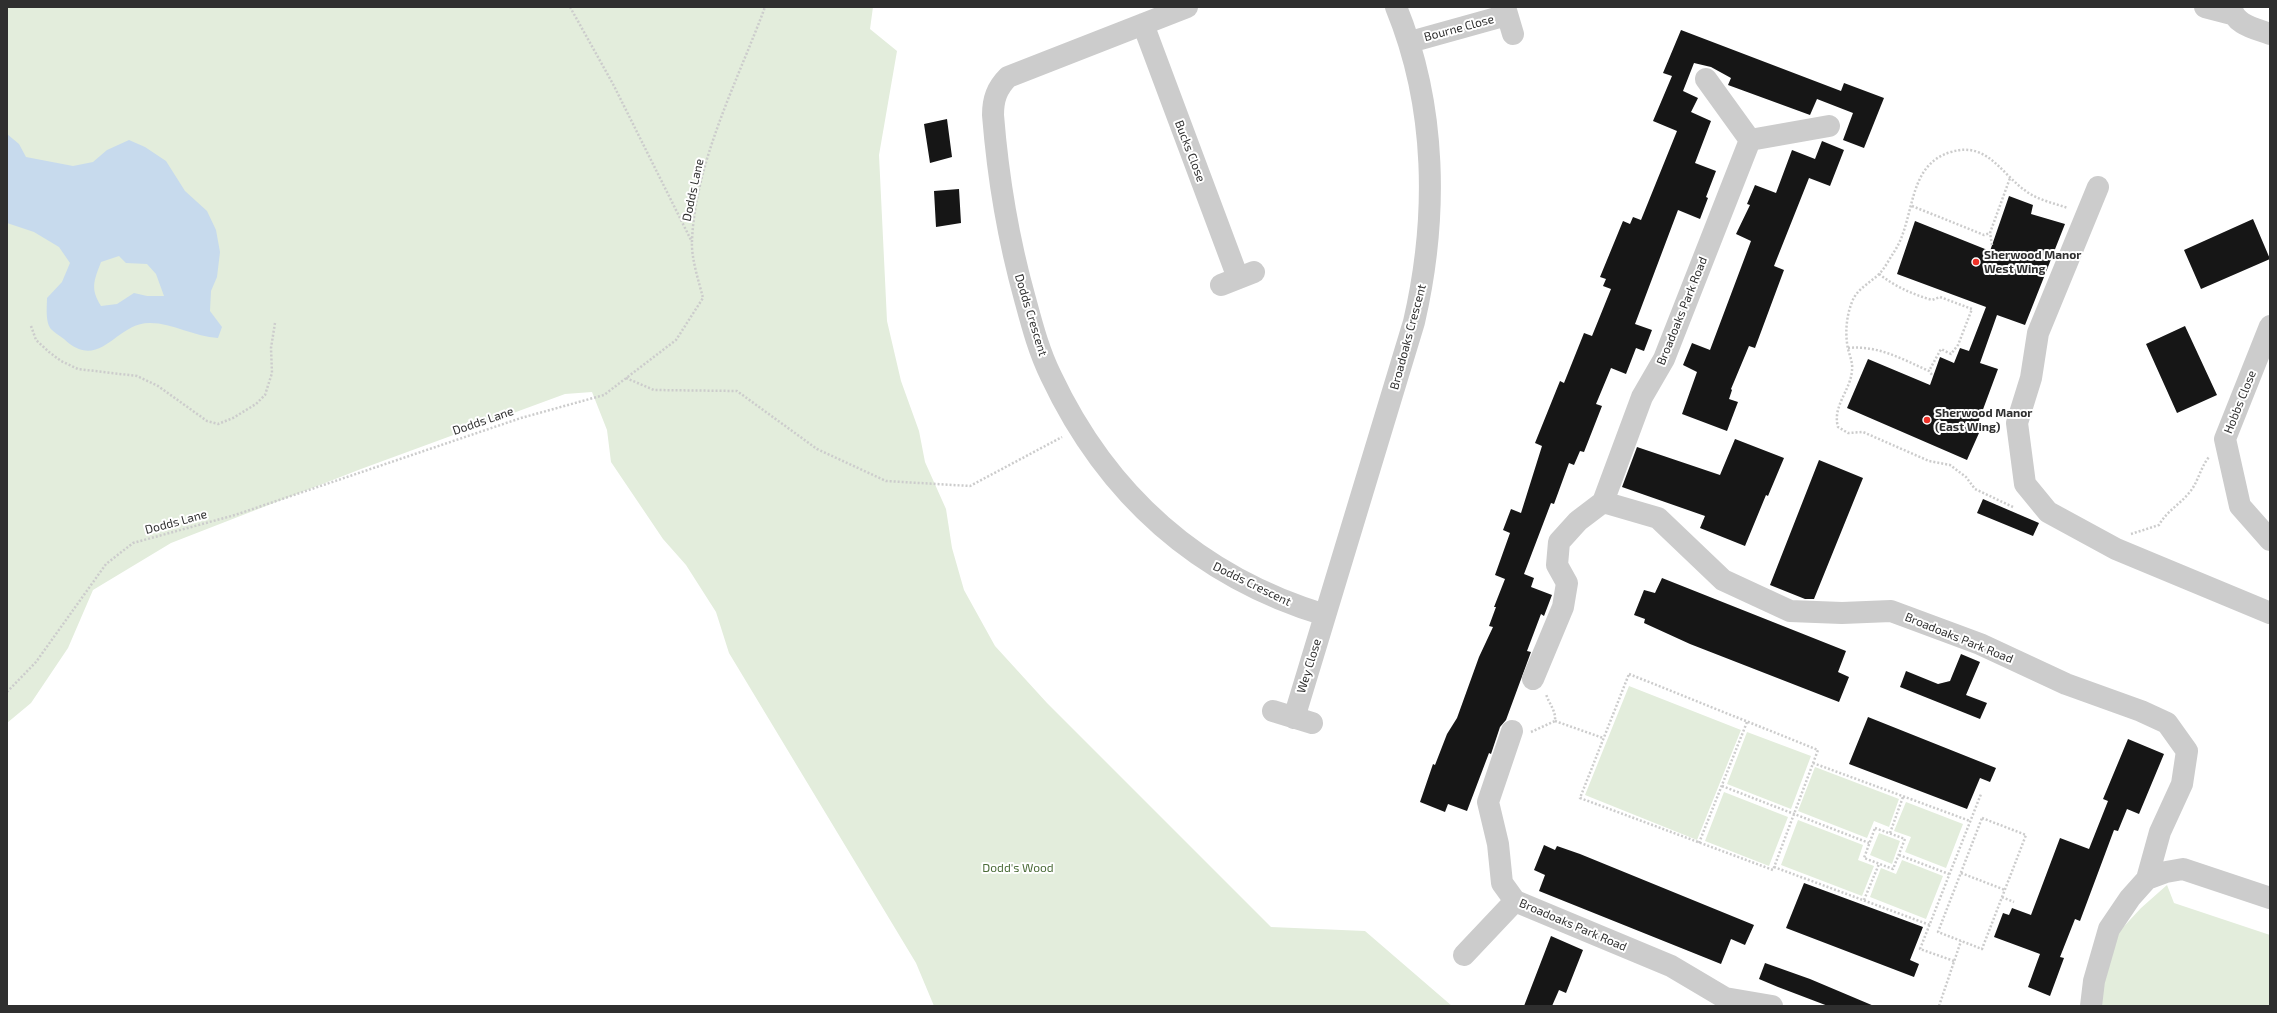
<!DOCTYPE html>
<html>
<head>
<meta charset="utf-8">
<style>
  body { margin:0 }
  #map { position:relative; width:2277px; height:1013px; overflow:hidden; background:#fff; font-family:"Exo 2",sans-serif }
  canvas { display:block }
  .frame { position:absolute; inset:0; border:8px solid #2f2f2f; pointer-events:none }
</style>
</head>
<body>
<div id="map">
<canvas width="2277" height="1013"></canvas>
<div class="frame"></div>
</div>
<script>
const ctx = document.querySelector('canvas').getContext('2d');
ctx.lineJoin = 'round';
function fill(path, color) {
  ctx.fillStyle = color;
  ctx.fill(path, 'evenodd');
}
function strokePath(path, color, width, dash) {
  ctx.strokeStyle = color;
  ctx.lineWidth = width;
  ctx.lineCap = dash ? 'butt' : 'round';
  ctx.setLineDash(dash || []);
  ctx.stroke(path);
}
function write(font, color, halo, rows, align = 'center') {
  ctx.font = font + ' "Exo 2",sans-serif';
  ctx.lineWidth = 4;
  ctx.setLineDash([]);
  ctx.textBaseline = 'middle';
  ctx.strokeStyle = halo;
  ctx.fillStyle = color;
  for (const [text, x, y, turn = 0] of rows) {
    ctx.save();
    ctx.translate(x, y);
    ctx.rotate((+turn || 0) * Math.PI / 180);
    ctx.textAlign = isNaN(turn) ? turn : align;
    if (halo) ctx.strokeText(text, 0, 0);
    ctx.fillText(text, 0, 0);
    ctx.restore();
  }
}
fill(new Path2D(`
  M7 7H873L870 29 897 51 879 155 887 321 901 381 919 431 925 462 946 509 952 548 964 590 995 646 1047 703 1271 927 1365 931 1452 1006H934L916 963 729 653 716 612 686 565 663 539 611 462 607 430 592 392 565 394 361 469 171 543 93 590 68 648 31 703 7 723Z
  M1629 686 1741 730 1697 840 1585 795Z
  M1747 732 1811 756 1791 809 1727 784Z
  M1815 767 1899 799 1889 827 1874 821 1867 838 1798 811Z
  M1724 792 1788 817 1769 866 1705 841Z
  M1906 802 1963 824 1946 868 1905 852 1911 837 1894 831Z
  M1798 820 1863 845 1858 860 1874 866 1862 896 1781 865Z
  M1879 833 1900 841 1892 864 1870 855Z
  M1902 860 1943 876 1926 919 1870 897 1881 868 1896 874Z
  M2167 885 2174 903 2270 935V1006H2097L2115 936 2141 908Z`), '#e3eddc');
fill(new Path2D(`
  M7 134 19 144 26 157 73 166 93 162 107 150 129 140 145 147 166 161 185 191 207 211 216 230 220 252 217 277 211 291 210 311 222 327 218 338C195 337 173 323 150 323 116 322 100 373 64 339 60 336 55 333 52 330 45 324 47 307 47 298L62 282 70 263 59 247 34 232 7 223ZM119 256 126 263 147 264 156 274 164 296H147L134 293 117 304 101 306C90 288 94 281 101 262Z`), '#c7daed');
fill(new Path2D(`
  M1681 30 1841 91 1844 83 1884 98 1864 148 1843 140 1853 113 1817 99 1810 115 1728 85 1731 78 1711 67 1694 63 1683 91 1698 98 1691 112 1711 121 1695 163 1716 171 1706 197 1708 198 1700 219 1678 210 1635 324 1652 330 1644 351 1636 348 1626 374 1611 368 1596 404 1602 406 1584 452 1580 451 1574 465 1569 463 1554 504 1551 503 1524 574 1534 578 1531 587 1552 595 1544 616 1541 614 1527 651 1531 652 1506 720 1500 727 1491 754 1489 753 1467 811 1448 804 1445 812 1420 802 1433 764 1435 765 1447 734 1457 718 1479 657 1493 627 1489 626 1496 607H1494L1505 579 1495 575 1510 533 1503 530 1511 509 1521 513 1542 446 1535 443 1560 381 1564 383 1584 333 1592 336 1611 289 1603 286 1606 279 1600 277 1623 221 1630 224 1633 217 1641 220 1677 131 1653 121 1672 76 1663 73Z
  M947 119 952 157 930 163 924 124Z
  M1822 141 1844 150 1830 186 1809 178 1774 266 1784 270 1755 348 1749 346 1731 389 1732 390 1729 399 1738 402 1727 431 1682 414 1697 372 1683 365 1692 343 1710 350 1751 241 1736 234 1750 205 1747 204 1755 185 1776 193 1792 150 1815 159Z
  M959 189 961 223 936 227 934 191Z
  M2009 196 2033 205 2031 214 2065 224 2025 325 1997 315 1980 363 1998 369 1975 431 1979 433 1967 460 1847 408 1868 359 1930 385 1940 357 1954 363 1960 348 1969 351 1986 307 1897 274 1915 221 1990 251Z
  M2253 219 2270 259 2201 289 2184 250Z
  M2185 326 2217 395 2177 413 2146 344Z
  M1735 439 1784 458 1768 496 1766 495 1745 546 1700 528 1705 516 1622 487 1637 447 1720 475Z
  M1819 460 1863 478 1814 599H1805L1770 585Z
  M1983 499 2039 523 2033 536 1977 513Z
  M1662 578 1846 651 1838 672 1849 677 1839 702 1690 644 1644 623 1645 619 1634 615 1644 590 1655 593Z
  M1961 654 1980 662 1966 695 1987 703 1980 719 1900 687 1906 671 1938 684 1950 681Z
  M1868 717 1996 768 1990 782 1980 778 1967 809 1849 764Z
  M2128 739 2164 754 2139 814 2127 809 2118 831 2114 830 2080 921 2075 919 2060 957 2064 958 2050 996 2028 987 2040 954 1994 937 2003 913 2009 915 2012 908 2031 915 2060 838 2089 849 2108 801 2103 799Z
  M1544 845 1555 850 1557 846 1580 854 1754 925 1745 945 1731 939 1721 964 1539 891 1545 875 1534 870Z
  M1804 883 1923 927 1910 960 1919 964 1914 977 1786 928Z
  M1551 936 1583 950 1566 993 1559 990 1552 1006H1524Z
  M1765 963 1810 979 1874 1006H1828L1778 987 1759 979Z`), '#161616');
strokePath(new Path2D(`
  M570 7 613 84 692 242
  M1912 206 1984 235 1990 233
  M1992 245 1990 233 2010 178
  M1879 274C1896 287 1912 294 1932 300L1940 297 1972 309 1958 345 1951 354 1941 349 1929 371
  M31 326 36 340 49 352 61 361 78 369 137 376 158 386 207 421 218 424 233 418 256 404 265 395 272 373 271 348 275 323
  M1848 348C1878 345 1902 359 1929 371L1933 376
  M626 378 654 390 737 391 817 449 886 481 970 486 1062 437
  M2013 507 1975 489 1966 477 1950 465 1929 461 1863 432 1848 433 1838 427C1832 406 1851 390 1852 370 1853 364 1850 356 1848 349 1845 334 1846 317 1852 302 1857 288 1872 282 1881 272 1886 266 1890 258 1894 252 1916 219 1906 165 1951 152 1990 140 2003 179 2032 195 2043 201 2056 204 2068 208
  M2131 534 2159 525C2167 511 2179 505 2189 493 2198 483 2200 468 2209 457
  M1629 674 1818 750 1773 870 1580 798Z
  M7 692 36 662 106 564 133 543 235 515 521 418 604 395 676 340 703 298C699 282 691 258 692 241 695 162 738 80 765 7
  M1555 721 1603 738
  M1531 732 1555 721C1556 710 1549 704 1546 694
  M1813 763 1970 821
  M1722 786 1869 843
  M1982 818 2026 835 1982 949 1938 932Z
  M1875 828 1905 839 1893 869 1864 858Z
  M1890 833 1903 797
  M1699 843 1747 722
  M1899 855 1949 874
  M1774 867 1930 925
  M1961 873 2005 890
  M2002 897 2014 902
  M1864 900 1879 864
  M1954 961 1920 949 1981 794
  M1939 1006 1961 941`), '#ccc', 2.5, [2, 2]);
strokePath(new Path2D(`
  M1187 7 1008 77C997 88 993 99 993 115 998 178 1008 238 1025 299 1032 325 1039 352 1051 376 1107 495 1199 577 1325 615
  M1505 7 1513 34
  M2205 7 2232 14
  M2231 7C2235 25 2254 28 2270 34
  M1143 24 1238 278
  M1410 42 1507 15
  M1706 79 1750 140
  M1750 140 1664 359 1642 397 1603 502 1658 518 1723 580 1790 611 1842 613 1891 611 1980 644 2066 684 2141 711 2167 723 2187 751 2182 784 2160 832 2147 879
  M1750 140 1829 126
  M2098 187 2038 333 2031 378 2017 423 2025 484 2048 512 2116 549 2270 613
  M1221 285 1254 272
  M2270 326 2225 439 2240 506 2270 540
  M1533 679 1563 607 1567 583 1557 565 1559 542 1578 521 1603 502
  M1273 711 1312 723
  M1294 718 1414 322C1438 218 1437 107 1396 7
  M1512 731 1488 802 1498 844 1502 883 1515 901 1671 966 1725 998 1772 1006
  M1464 955 1515 901
  M2091 1006 2094 981 2109 929 2130 898 2147 879 2166 872 2183 869 2270 898`), '#ccc', 22);
for (const [x, y, r, color] of [
  [1976,262,4,"#ee3128"],
  [1927,420,4,"#ee3128"]
]) {
  const dot = new Path2D();
  dot.arc(x, y, r, 0, 2 * Math.PI);
  ctx.fillStyle = color;
  ctx.fill(dot);
  strokePath(dot, '#fff', 1.5);
}
write('12px', '#2f2f2f', '#fff', [
  ["Bourne Close",1459,28,-15],
  ["Bucks Close",1190,151,69],
  ["Dodds Lane",693,190,-78],
  ["Broadoaks Park Road",1682,311,-68],
  ["Dodds Crescent",1031,315,73],
  ["Broadoaks Crescent",1408,337,-75],
  ["Hobbs Close",2240,402,-68],
  ["Dodds Lane",483,421,-19],
  ["Dodds Lane",176,522,-15],
  ["Dodds Crescent",1252,584,26],
  ["Broadoaks Park Road",1959,638,22],
  ["Wey Close",1309,666,-73],
  ["Broadoaks Park Road",1573,925,23]
]);
write('bold 12px', '#2f2f2f', '#fff', [
  ["Sherwood Manor",1984,255],
  ["West Wing",1984,269],
  ["Sherwood Manor",1935,413],
  ["(East Wing)",1935,427]
], 'left');
write('12px', '#4c6d3a', '#fff', [
  ["Dodd's Wood",1018,868]
]);
</script>
</body>
</html>
